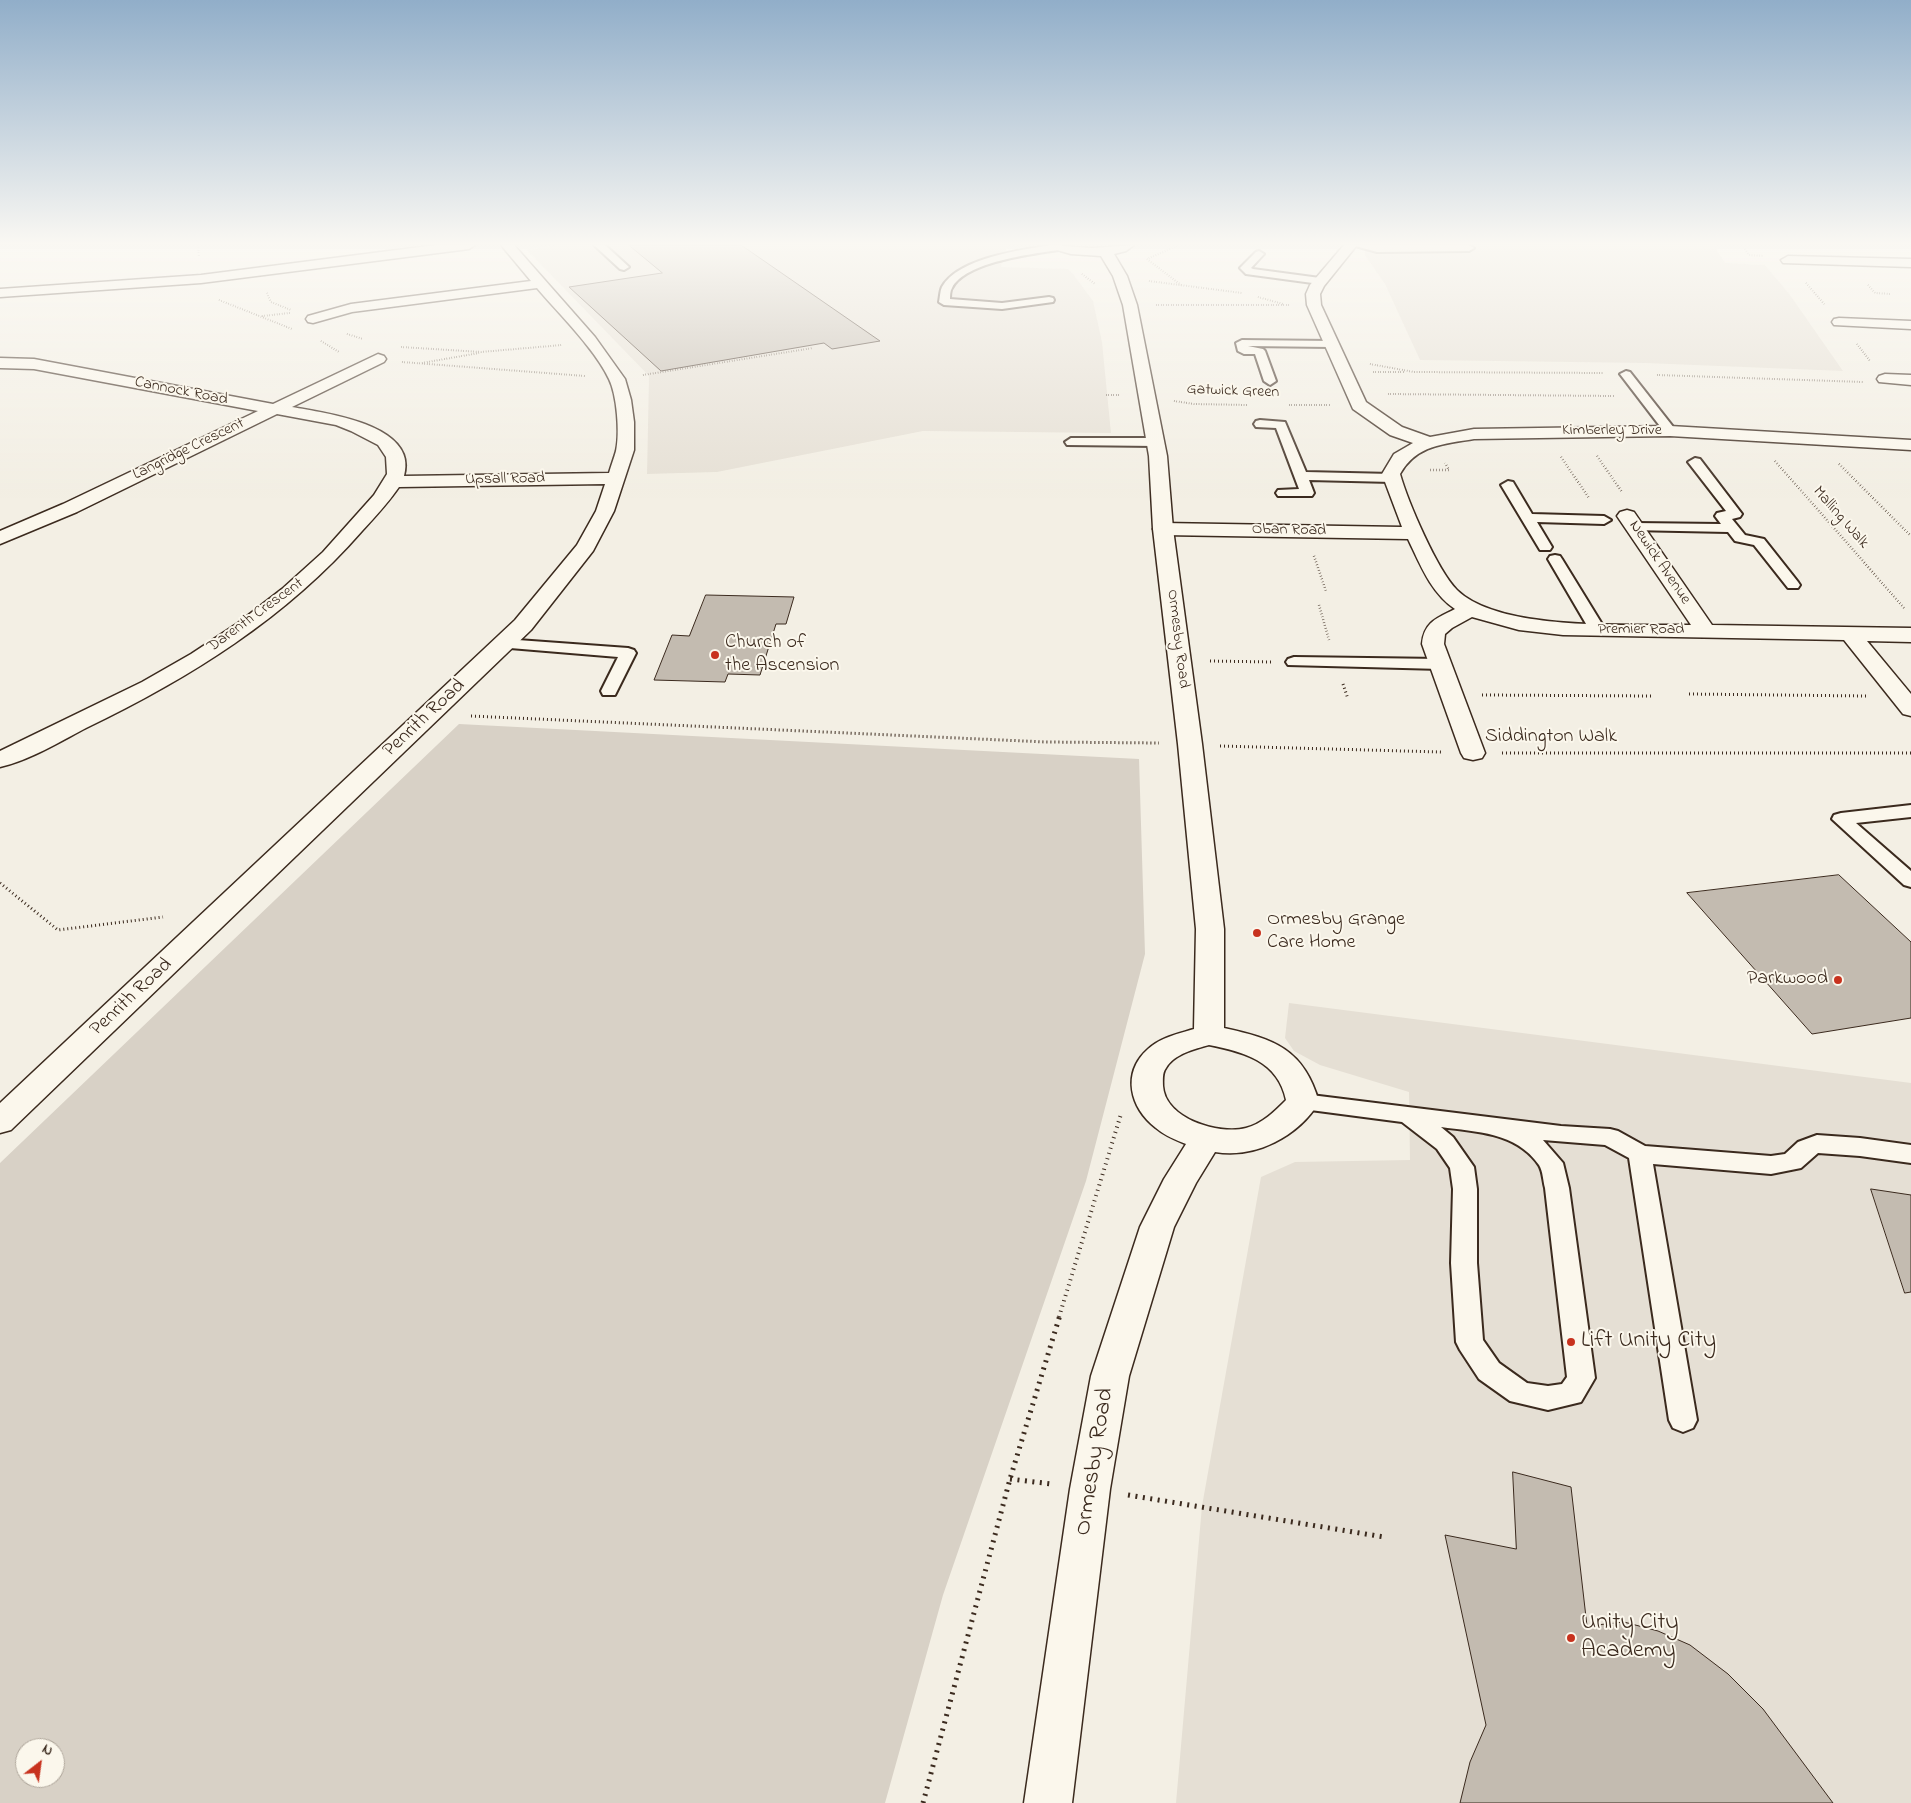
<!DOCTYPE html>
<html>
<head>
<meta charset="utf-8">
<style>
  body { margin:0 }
  #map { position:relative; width:1911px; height:1803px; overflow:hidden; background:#f3efe4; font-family:"Indie Flower",sans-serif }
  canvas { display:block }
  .north { position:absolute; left:15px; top:1738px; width:50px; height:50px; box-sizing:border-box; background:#fbf7ec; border:1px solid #aea59a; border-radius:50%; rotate:30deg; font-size:14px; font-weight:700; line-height:20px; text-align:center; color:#3b2a1e }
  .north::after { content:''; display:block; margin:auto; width:18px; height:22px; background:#c8321e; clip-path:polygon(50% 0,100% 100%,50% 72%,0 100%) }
</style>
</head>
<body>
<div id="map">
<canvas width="1911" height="1803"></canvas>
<div class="north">N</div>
</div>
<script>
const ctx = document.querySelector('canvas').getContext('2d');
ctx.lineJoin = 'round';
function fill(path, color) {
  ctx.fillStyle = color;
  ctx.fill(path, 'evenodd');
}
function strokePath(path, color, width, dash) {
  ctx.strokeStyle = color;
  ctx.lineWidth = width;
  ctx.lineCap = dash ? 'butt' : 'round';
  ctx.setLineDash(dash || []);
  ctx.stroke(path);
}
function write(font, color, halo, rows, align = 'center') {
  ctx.font = font + ' "Indie Flower",sans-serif';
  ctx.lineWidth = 4;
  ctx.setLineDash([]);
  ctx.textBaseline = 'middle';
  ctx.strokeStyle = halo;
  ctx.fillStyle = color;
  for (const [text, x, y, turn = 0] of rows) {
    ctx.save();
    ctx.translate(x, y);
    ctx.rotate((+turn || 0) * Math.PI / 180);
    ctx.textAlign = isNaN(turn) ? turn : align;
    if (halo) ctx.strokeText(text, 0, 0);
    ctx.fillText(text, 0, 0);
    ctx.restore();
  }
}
fill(new Path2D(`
  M560 245H1007L1001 267 1068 269 1073 274 1093 301 1102 342 1111 433 923 431 717 472 647 474 649 376 527 250Z
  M1365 245H1713L1725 263 1765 265 1790 295 1843 371 1644 363 1420 360 1385 284 1365 255Z
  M1289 1003 1911 1083V1803H1176L1202 1506 1261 1177 1295 1162 1410 1160 1409 1092 1320 1065 1294 1051 1285 1038Z`), '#e5dfd4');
fill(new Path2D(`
  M459 724 1139 759 1145 954 1086 1181 943 1595 885 1803H0V1163ZM25 1748H55V1778H25Z`), '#d8d1c6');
const building = new Path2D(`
  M629 245H741L880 341 832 349 824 343 661 371 569 287 662 273Z
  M706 595 794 597 786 624H776L760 675 728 674 725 682 654 680 672 635 689 636Z
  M1839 875 1911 942V1018L1812 1034 1687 893Z
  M1871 1189 1911 1195V1292L1905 1293Z
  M1513 1472 1571 1487 1587 1626 1624 1622 1658 1631 1690 1645 1728 1674 1763 1709 1833 1803H1460L1470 1762 1486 1725 1445 1535 1516 1549Z`);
fill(building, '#c3bbb0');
strokePath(building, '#3b2a1e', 1);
const service = new Path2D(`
  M594 245H605L629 267 624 270 620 269Z
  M1051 245H1062L1063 247 1058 250C1032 254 965 262 952 288 950 291 950 296 950 299L1002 303 1049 297 1053 298 1054 300 1053 302 1002 309 944 305 939 302C940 297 940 291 942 287 958 258 1021 250 1051 245Z
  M1352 245H1469L1474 248 1469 251 1377 252Z
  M1259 251 1264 254 1251 268 1253 269 1320 278 1325 281 1320 284 1246 274 1240 268 1256 252Z
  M1242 340 1331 341 1337 344 1331 347 1248 346 1263 349 1265 351 1276 381 1270 385 1264 381 1255 354H1244L1238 351 1236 343Z
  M1626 371 1630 372 1674 428 1676 431 1674 434H1666L1620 374Z
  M1260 420 1285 422 1306 472 1392 474 1399 478 1392 482 1309 480 1314 493 1312 496H1278L1276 493 1278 490 1299 489 1276 428 1256 427 1254 424 1256 421Z
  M1071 438H1155L1161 442 1155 446 1067 445 1065 442Z
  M1695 458 1700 459 1742 514 1740 517 1732 519 1745 535 1764 539 1798 582 1800 585 1798 588H1788L1754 545 1735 541 1728 532 1630 530 1628 527 1630 524 1635 523 1721 524 1715 516 1717 513 1726 511 1688 462Z
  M1508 481 1513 482 1532 514 1604 516 1611 520 1604 524 1537 522 1552 547 1550 550H1540L1501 485Z
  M1555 555 1560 556 1562 559 1605 629 1603 632H1591L1589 629 1548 559 1550 556Z
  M504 639 628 648 634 650 636 653 615 695H603L601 691 618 657 498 647 496 644 498 641Z
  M1294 657 1441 659 1447 661 1449 664 1447 667 1441 669 1288 665 1286 662 1288 659Z
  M1911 805V817L1856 823 1911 871V887L1904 885 1832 819 1834 815 1841 813Z
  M1303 1094 1561 1126 1610 1129 1618 1131 1645 1146 1771 1156 1785 1154 1798 1142 1817 1135 1860 1138 1911 1145V1163L1860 1156 1818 1153 1801 1168 1771 1174 1653 1164 1697 1420 1693 1428 1683 1432 1673 1428 1669 1420 1629 1158 1605 1145 1543 1140 1563 1163 1569 1188 1595 1378 1581 1402 1548 1410 1510 1401 1479 1379 1460 1350 1456 1342 1451 1263 1453 1189 1450 1168 1437 1149 1402 1122 1295 1108 1291 1102 1295 1096ZM1441 1127C1476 1132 1516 1132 1539 1165 1543 1171 1543 1181 1545 1188L1567 1377 1562 1384 1548 1386 1527 1383 1499 1363 1483 1340 1477 1263V1189L1474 1167 1453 1137Z`);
const minor = new Path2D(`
  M501 245H514L595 337 625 379 631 400 634 422V450L614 511 593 551 531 630 11 1130 0 1133V1103L515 620 577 545 596 511 605 484 399 487C388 503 375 517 362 531 286 618 190 678 86 728 59 742 30 760 0 767V751L142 682 191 654 238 623 282 589 323 552 374 495 387 474 386 457 378 445 351 431 336 425 277 414 77 512 0 544V531L63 504 258 411 34 369 0 368V358L34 359 273 404 378 354 384 356 386 359 384 362 292 407C324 413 419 424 404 476L609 473C611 466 614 458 616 451 620 433 617 395 609 379 595 349 559 314 537 288L352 312 313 323 308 322 306 319 308 316 351 304 531 281Z
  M1344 245H1357L1324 286 1320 294 1321 305 1366 402 1402 427 1430 437 1474 429 1670 426 1911 440V450L1670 436 1474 439C1444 444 1416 445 1400 474 1408 502 1437 570 1457 590 1500 632 1631 624 1691 625L1617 516 1620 512 1627 510 1634 512 1712 625 1911 628V642L1867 641 1911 694V716L1903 714 1844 640 1563 635 1519 630 1472 617 1452 628 1445 634 1444 644 1485 753 1482 758 1473 760 1464 758 1461 753 1422 644C1424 622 1437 618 1455 609 1431 593 1420 564 1408 539L1163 535 1156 533 1153 529 1156 525 1163 523 1402 527 1382 474 1394 454 1413 443 1390 435 1353 409 1307 305 1306 294 1310 285Z
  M1788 256 1911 259V267L1783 263 1781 260Z
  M1839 318 1911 321V329L1834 325 1832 322 1834 319Z
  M1885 374 1911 375V385L1879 382 1877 379 1879 376Z`);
const tertiary = new Path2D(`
  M436 245H475L469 249 201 283 0 297V289L201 275Z
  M1049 245 1092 248 1134 245 1126 251 1114 254 1127 276 1137 305 1167 456 1173 529 1202 744 1224 929V1028C1274 1039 1304 1049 1319 1102 1299 1136 1255 1159 1215 1152L1196 1183 1174 1227 1129 1376 1110 1489 1072 1803H1024L1070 1489 1091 1376 1140 1227 1164 1179 1186 1144C1176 1140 1165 1136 1156 1128 1130 1108 1121 1073 1148 1049 1161 1037 1178 1034 1194 1029L1196 929 1178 744 1153 529 1149 456 1123 305 1113 276 1101 256 1071 254 1050 248ZM1209 1045C1244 1052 1278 1061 1286 1100 1275 1111 1262 1124 1246 1128 1219 1135 1165 1119 1163 1086 1163 1080 1162 1073 1166 1068 1174 1054 1195 1049 1209 1045Z`);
strokePath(service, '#3b2a1e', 4);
strokePath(minor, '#3b2a1e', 3);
strokePath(tertiary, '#3b2a1e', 3);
strokePath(new Path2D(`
  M198 245 199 257
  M1179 245 1147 259 1181 285
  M1742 245 1749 255 1764 256
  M1082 274 1095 284
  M1149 281 1242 293
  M1806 283 1825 305
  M1868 285 1875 293 1891 294
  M267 293 271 302 291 310
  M1258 297 1283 304
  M219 300 292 329
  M1156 305H1289
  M262 316 290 313
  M347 334 363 339
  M321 341 339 352
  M1857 344 1870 361
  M401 347 481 352 562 345
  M402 362 585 376
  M422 363 479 353
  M1370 364 1414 372 1603 373
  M1373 372H1405
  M643 375 813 348
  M1657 375 1863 382
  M1388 394 1614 396
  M1106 395H1121
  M1174 401 1194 404 1248 405
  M1289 405H1330`), '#3b2a1e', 2, [0.5, 2]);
strokePath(new Path2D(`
  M1597 456 1622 492
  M1561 457 1589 498
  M1775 461 1905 609
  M1839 464 1911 536
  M1430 470H1449L1445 463
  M1314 556 1326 591
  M1319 605 1329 640`), '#3b2a1e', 2.5, [0.5, 2.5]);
strokePath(new Path2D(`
  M1210 661 1271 662
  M1343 684 1348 699
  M1689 694 1866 696
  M1482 695 1654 696
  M471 716 1046 742 1159 743
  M1220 746 1441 752
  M1502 753H1911
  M0 883 58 930 163 917`), '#3b2a1e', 3, [1, 3]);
strokePath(new Path2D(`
  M1059 1317 1121 1114`), '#3b2a1e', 4, [1, 4.5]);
strokePath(new Path2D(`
  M1010 1479 1052 1484
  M1128 1495 1384 1537
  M923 1803 1010 1479 1060 1315`), '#3b2a1e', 5, [2, 5.5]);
fill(service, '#fbf7ec');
fill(minor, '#fbf7ec');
fill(tertiary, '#fbf7ec');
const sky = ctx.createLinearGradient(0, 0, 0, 498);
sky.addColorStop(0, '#91aec9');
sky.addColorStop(0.49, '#faf8f3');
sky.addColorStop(1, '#faf8f300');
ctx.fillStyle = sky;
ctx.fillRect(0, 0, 1911, 498);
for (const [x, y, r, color] of [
  [715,655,5,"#c8321e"],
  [1257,933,5,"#c8321e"],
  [1838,980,5,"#c8321e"],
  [1571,1342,5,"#c8321e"],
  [1571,1638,5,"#c8321e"]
]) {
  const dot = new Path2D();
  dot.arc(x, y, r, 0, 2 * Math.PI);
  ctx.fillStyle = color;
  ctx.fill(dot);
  strokePath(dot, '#fbf7ec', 2);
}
write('16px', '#3b2a1e', '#fbf7ec', [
  ["Cannock Road",181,392,11],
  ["Gatwick Green",1233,392,2],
  ["Kimberley Drive",1612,431],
  ["Langridge Crescent",189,450,-26],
  ["Upsall Road",505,480,-1],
  ["Malling Walk",1840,518,49],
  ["Oban Road",1289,531,1],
  ["Newick Avenue",1659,563,56],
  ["Darenth Crescent",256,616,-36],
  ["Premier Road",1641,630],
  ["Ormesby Road",1177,639,83]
]);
write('20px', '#3b2a1e', '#fbf7ec', [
  ["Church of",725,644],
  ["the Ascension",725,667],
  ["Ormesby Grange",1267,921],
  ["Care Home",1267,944],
  ["Parkwood",1828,980,"right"]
], 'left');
write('20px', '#3b2a1e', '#fbf7ec', [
  ["Penrith Road",425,719,-43],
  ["Siddington Walk",1551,738],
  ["Penrith Road",132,998,-43]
]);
write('24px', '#3b2a1e', '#fbf7ec', [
  ["Lift Unity City",1581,1342],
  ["Unity City",1581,1624],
  ["Academy",1581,1652]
], 'left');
write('24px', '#3b2a1e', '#fbf7ec', [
  ["Ormesby Road",1096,1462,-81]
]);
</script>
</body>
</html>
